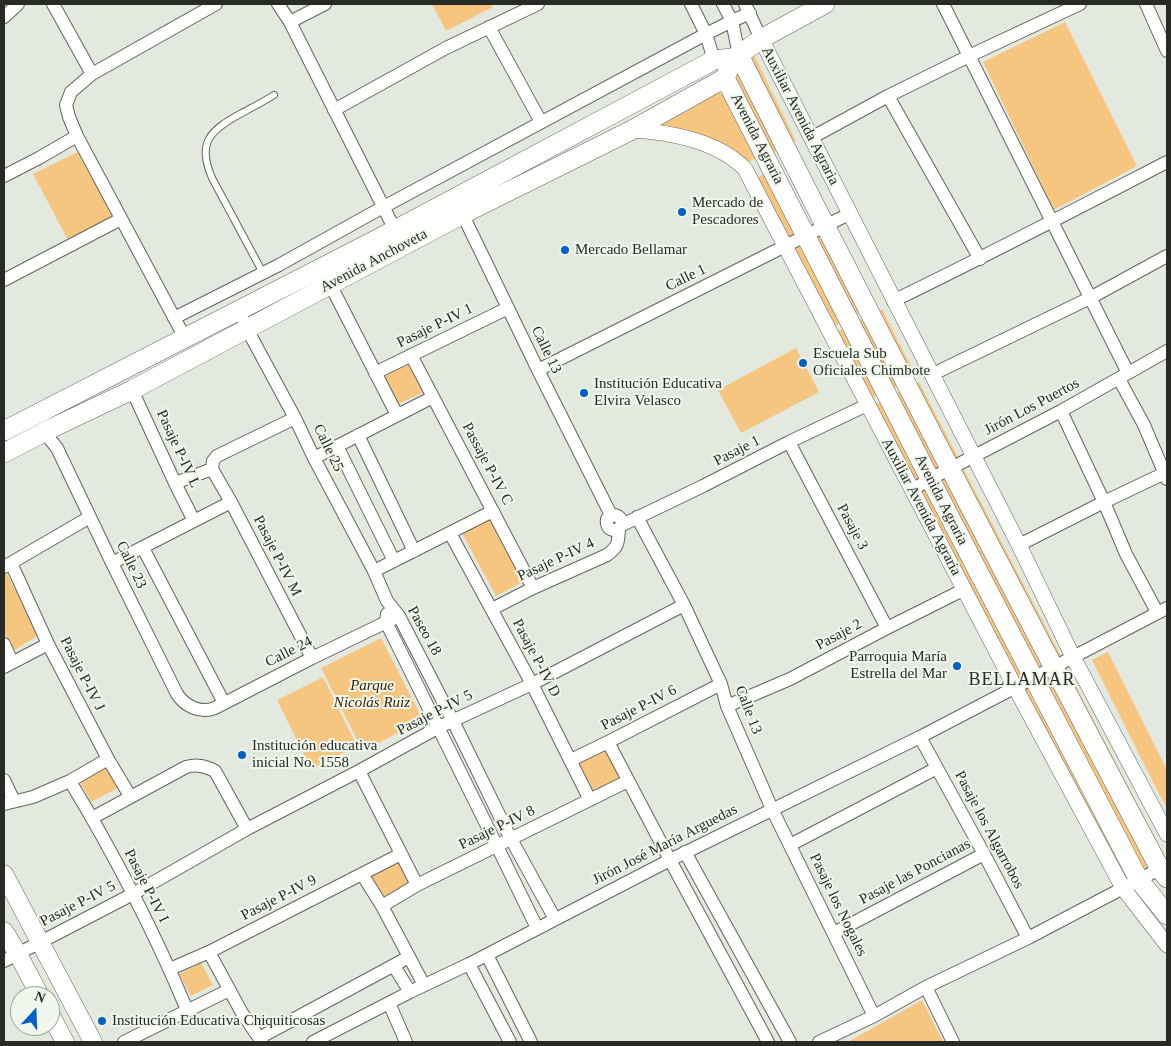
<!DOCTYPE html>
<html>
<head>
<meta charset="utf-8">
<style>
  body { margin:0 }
  #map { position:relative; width:1171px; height:1046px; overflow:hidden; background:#e4e9df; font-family:"Times New Roman",serif }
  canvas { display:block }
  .frame { position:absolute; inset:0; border:5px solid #282a26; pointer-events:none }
  .north { position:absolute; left:10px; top:986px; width:50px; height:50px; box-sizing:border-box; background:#f1f7ec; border:1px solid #a1a59d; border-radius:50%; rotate:20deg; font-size:14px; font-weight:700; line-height:20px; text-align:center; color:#282a26 }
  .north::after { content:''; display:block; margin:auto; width:18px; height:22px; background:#0061c9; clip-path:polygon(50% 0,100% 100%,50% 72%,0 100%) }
</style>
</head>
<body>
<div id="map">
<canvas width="1171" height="1046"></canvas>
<div class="frame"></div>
<div class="north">N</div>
</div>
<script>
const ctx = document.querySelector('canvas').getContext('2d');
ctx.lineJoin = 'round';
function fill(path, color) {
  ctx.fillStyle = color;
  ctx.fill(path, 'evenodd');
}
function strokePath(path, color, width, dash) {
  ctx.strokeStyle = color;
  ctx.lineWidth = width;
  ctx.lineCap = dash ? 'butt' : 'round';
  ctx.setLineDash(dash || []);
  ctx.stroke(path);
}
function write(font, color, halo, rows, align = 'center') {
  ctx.font = font + ' "Times New Roman",serif';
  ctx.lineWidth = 4;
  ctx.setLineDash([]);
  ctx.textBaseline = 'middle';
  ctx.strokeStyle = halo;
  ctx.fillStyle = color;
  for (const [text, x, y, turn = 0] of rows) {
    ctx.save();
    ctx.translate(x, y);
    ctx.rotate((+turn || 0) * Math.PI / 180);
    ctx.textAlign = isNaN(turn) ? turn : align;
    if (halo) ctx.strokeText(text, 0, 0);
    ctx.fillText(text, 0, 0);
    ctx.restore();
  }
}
fill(new Path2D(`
  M432 4H491L493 7 446 31Z
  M1065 22 1137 166 1054 210 983 62Z
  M753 53 796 141 786 146 742 58Z
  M734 62 781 148 768 155 730 74Z
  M714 92 727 95 758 157 746 163 649 128Z
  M77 152 114 216 68 240 33 174Z
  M768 172 799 234 788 239 757 178Z
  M823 231 864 311 851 317 810 238Z
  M803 243 845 320 833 327 792 249Z
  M882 309 916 376 907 381 873 313Z
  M869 316 903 384 887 391 854 323Z
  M848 326 883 393 870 399 835 333Z
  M796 348 819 392 741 433 718 390Z
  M409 363 424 392 396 405 381 376Z
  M919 382 960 461 951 466 909 387Z
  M906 388 947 468 931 477 889 397Z
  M886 399 927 479 914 486 874 405Z
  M962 466 1062 658 1053 662 954 470Z
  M950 473 1049 666 1034 674 934 481Z
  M929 482 1029 675 1016 682 916 489Z
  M489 519 523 582 496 596 462 533Z
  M6 572 39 635 13 651 4 633V573Z
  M381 638 423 720 363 751 321 668Z
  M1108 652 1167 770V807L1159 794 1092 660Z
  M1065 665 1167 861 1160 865 1057 669Z
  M1053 670 1156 867 1139 875 1036 679Z
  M323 677 357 746 311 769 277 700Z
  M1032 682 1136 878 1124 884 1018 689Z
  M605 750 622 780 593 791 579 762Z
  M105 765 118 788 91 802 78 778Z
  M397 860 411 884 381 898 368 875Z
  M201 963 213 985 191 996 179 974Z
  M922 1000 943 1042H848Z`), '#f6c680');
const service = new Path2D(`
  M263 273 212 178C197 143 209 131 240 114 251 108 263 102 274 95`);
const minor = new Path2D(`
  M53 4 92 74
  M278 4 290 22 395 230
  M691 4 706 34 714 60
  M745 4 761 39
  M943 4 1128 373
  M1146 4 1167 51
  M4 17 18 4
  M290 22 325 4
  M489 27 541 122
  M739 55 732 21 750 13
  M888 96 980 259
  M334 110 446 48 538 4
  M811 138 888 96 969 56 1080 4
  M4 176 39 158 77 136
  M460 209 538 370 611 515
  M4 280 121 219
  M330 284 397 415
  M893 301C986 256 1076 209 1167 162
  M239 310 247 329 295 418 314 458 374 571 387 601 399 616 453 721 511 839 555 919
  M174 318 279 265 376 211 706 34 732 21 723 4
  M185 338 77 136 69 117 66 105 71 92 92 74 216 4
  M411 355 533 588
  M538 370 849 214
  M375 373 508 308
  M931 375 1090 298 1167 256
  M1119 379 1144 425 1167 479
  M132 390 175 483 194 521
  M1061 411 1104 502 1126 554 1157 612
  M44 432 57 448 112 563 177 694C185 706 200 714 215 708L312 658 399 616
  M358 435 414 551
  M789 442 887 628
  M337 446 394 561
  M314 458 433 397
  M212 469 231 502 312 658
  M175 483 212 469 213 461 217 456 295 418
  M912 490 930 479 1061 411 1167 351
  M637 517 684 605 721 684 727 706 772 809 874 1016
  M622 525C622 519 619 515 613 515L607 519C605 530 616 534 622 525L703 486 789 442 867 405
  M450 533 532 684 590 800
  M1019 545 1104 502 1167 472
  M143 548 224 703
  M11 563 48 644 108 759 130 796
  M112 563 231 502
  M4 567 90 517
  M374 571 493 511
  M492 609 533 588 607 555C619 546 618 543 619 529
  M387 614 386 622 497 846 537 928
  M4 644 12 662
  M4 667 48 644
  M727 706 790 679 887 628 965 589
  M920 737 984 854 1028 938
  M608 742 670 860 768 1042
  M571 760 608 742 721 684
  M359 771 417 885
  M4 780 14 801
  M70 781C114 854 154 931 187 1010
  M4 804 33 797 70 781 108 759
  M92 818 186 767C197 764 205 766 215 771L247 829
  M790 845 937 768
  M685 852 790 1042
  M362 874 382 906 424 985
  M382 906 417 885 628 781
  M834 933 984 854
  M209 952 242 1013 262 1042
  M487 955 531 1042
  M4 961 133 894 247 829 359 771 439 727 532 684 684 605
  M469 964 510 1042
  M394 966 410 992
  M170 969 209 952 401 854
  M926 987 953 1042
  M389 1003 406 1042
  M259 1038 409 957
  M124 1042 229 990
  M313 1042 410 992 469 964 670 860 920 737 1167 608
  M819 1042 874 1016 926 987 1028 938 1165 866`);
const tertiary = new Path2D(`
  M761 39 1019 545 1073 657 1167 834
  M632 130C670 132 718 141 745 169L1015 687 1123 888 1167 945`);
const secondary = new Path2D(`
  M4 874 93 1042
  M4 931 18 954 40 996
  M50 1014 65 1042`);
const primary = new Path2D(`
  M739 55C876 328 1017 599 1160 869L1167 878
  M725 78 930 479 1139 880 1167 915
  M4 431 395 230 714 60 732 58 739 55 761 39 825 4
  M4 453 52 428 132 390 463 214 632 130 725 78 730 66`);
strokePath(service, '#61655c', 8);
strokePath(minor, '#61655c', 14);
strokePath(tertiary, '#61655c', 16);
strokePath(secondary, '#61655c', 19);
strokePath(primary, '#61655c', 20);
strokePath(service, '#fff', 6);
strokePath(minor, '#fff', 12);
strokePath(tertiary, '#fff', 15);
strokePath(secondary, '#fff', 18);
strokePath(primary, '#fff', 19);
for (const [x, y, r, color] of [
  [682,212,5,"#0061c9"],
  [565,250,5,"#0061c9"],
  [803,363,5,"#0061c9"],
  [584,393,5,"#0061c9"],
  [957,666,5,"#0061c9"],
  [242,755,5,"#0061c9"],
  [102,1021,5,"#0061c9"]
]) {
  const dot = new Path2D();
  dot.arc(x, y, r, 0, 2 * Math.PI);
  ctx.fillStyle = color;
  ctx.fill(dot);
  strokePath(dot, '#f1f7ec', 2);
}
write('15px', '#282a26', '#f1f7ec', [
  ["Auxiliar Avenida Agraria",800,116,63],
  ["Avenida Agraria",757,139,63],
  ["Avenida Anchoveta",374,261,-28],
  ["Calle 1",686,278,-26],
  ["Pasaje P-IV 1",435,326,-26],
  ["Calle 13",546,350,64],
  ["Jirón Los Puertos",1032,407,-28],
  ["Calle 25",328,448,64],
  ["Pasaje P-IV L",178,449,65],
  ["Pasaje 1",737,451,-27],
  ["Passaje P-IV C",487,464,62],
  ["Avenida Agraria",941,500,63],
  ["Auxiliar Avenida Agraria",921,507,62],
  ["Pasaje 3",852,527,62],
  ["Pasaje P-IV M",277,556,63],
  ["Pasaje P-IV 4",556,560,-25],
  ["Calle 23",131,565,64],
  ["Paseo 18",424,631,61],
  ["Pasaje 2",839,635,-28],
  ["Calle 24",289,652,-27],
  ["Pasaje P-IV D",536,658,62],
  ["Pasaje P-IV J",82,674,63],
  ["Pasaje P-IV 6",639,708,-27],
  ["Calle 13",748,710,69],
  ["Pasaje P-IV 5",435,713,-27],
  ["Pasaje P-IV 8",497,828,-26],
  ["Pasaje los Algarrobos",989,830,62],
  ["Jirón José María Arguedas",665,845,-27],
  ["Pasaje las Poncianas",915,872,-28],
  ["Pasaje P-IV I",146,886,63],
  ["Pasaje P-IV 9",279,898,-27],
  ["Pasaje P-IV 5",78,904,-27],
  ["Pasaje los Nogales",838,905,64]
]);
write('15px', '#282a26', '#f1f7ec', [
  ["Mercado de",692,203],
  ["Pescadores",692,220],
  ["Mercado Bellamar",575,250],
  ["Escuela Sub",813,354],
  ["Oficiales Chimbote",813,371],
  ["Institución Educativa",594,384],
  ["Elvira Velasco",594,401],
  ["Parroquia María",947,657,"right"],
  ["Estrella del Mar",947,674,"right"],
  ["Institución educativa",252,746],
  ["inicial No. 1558",252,763],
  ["Institución Educativa Chiquiticosas",112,1021]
], 'left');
write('italic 15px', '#3a2400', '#f1f7ec', [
  ["Parque",372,686],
  ["Nicolás Ruiz",372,703]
]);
ctx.letterSpacing = '1px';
write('18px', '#282a26', '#f1f7ec', [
  ["BELLAMAR",1022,680]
]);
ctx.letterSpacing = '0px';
</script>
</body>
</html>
